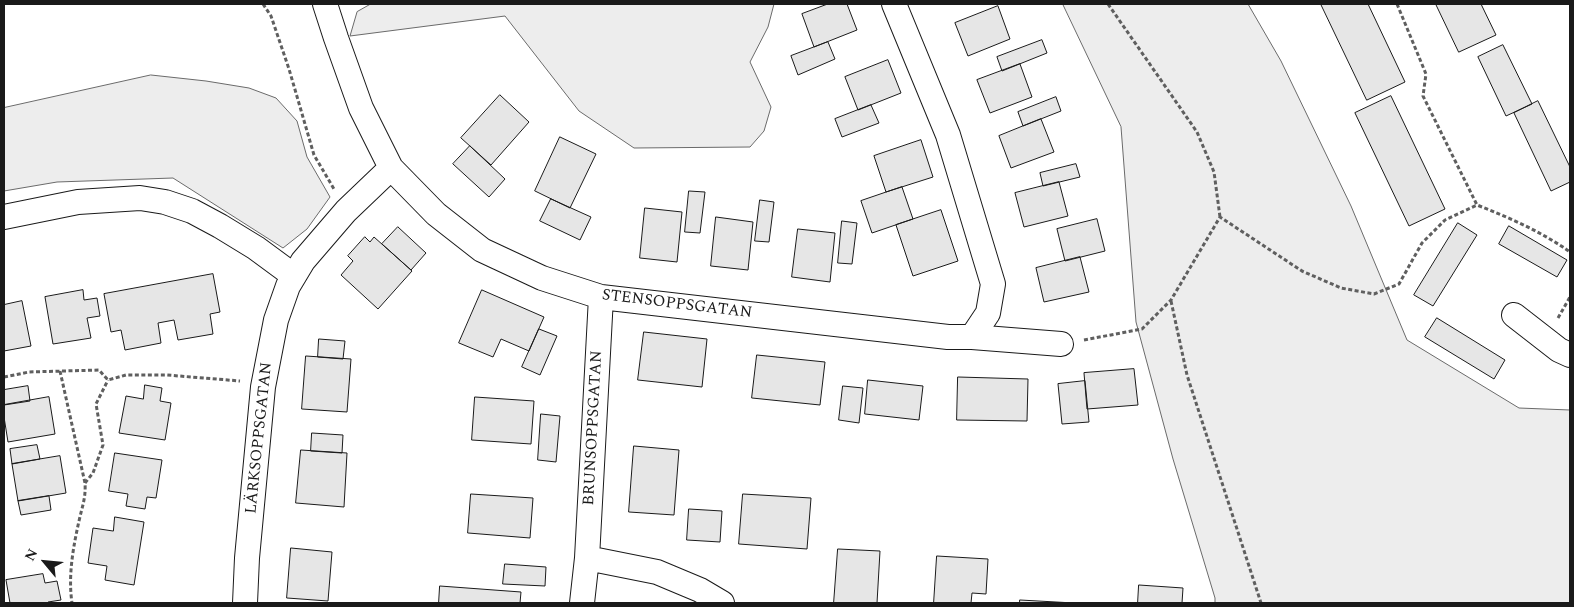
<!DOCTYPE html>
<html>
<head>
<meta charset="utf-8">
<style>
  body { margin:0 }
  #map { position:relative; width:1574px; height:607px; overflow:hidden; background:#fff; font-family:Spectral,serif }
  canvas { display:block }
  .frame { position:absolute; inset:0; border:5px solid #1a1a1a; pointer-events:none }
  .north { position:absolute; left:20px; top:537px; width:50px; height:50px; -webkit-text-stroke:4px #fff; paint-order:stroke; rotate:298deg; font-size:14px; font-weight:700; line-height:20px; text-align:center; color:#1a1a1a }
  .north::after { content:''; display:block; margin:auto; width:18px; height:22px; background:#1a1a1a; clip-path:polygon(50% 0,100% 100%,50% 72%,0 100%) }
</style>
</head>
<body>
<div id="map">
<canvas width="1574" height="607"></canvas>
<div class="frame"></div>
<div class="north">N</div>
</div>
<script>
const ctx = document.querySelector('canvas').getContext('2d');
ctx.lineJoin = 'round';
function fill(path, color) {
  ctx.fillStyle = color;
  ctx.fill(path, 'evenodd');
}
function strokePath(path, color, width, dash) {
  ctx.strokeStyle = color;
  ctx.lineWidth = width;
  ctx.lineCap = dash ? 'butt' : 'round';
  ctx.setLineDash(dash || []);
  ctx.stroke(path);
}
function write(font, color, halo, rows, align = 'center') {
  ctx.font = font + ' Spectral,serif';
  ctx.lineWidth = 4;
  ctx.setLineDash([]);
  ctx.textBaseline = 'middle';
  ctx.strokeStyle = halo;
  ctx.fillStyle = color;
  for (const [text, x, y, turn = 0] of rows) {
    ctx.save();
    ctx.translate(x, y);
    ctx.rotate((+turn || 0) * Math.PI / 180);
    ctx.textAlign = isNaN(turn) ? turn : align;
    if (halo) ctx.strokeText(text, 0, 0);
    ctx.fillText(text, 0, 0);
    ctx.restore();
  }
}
const built = new Path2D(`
  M371 4H774L768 27 750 62 771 107 764 131 750 147 634 148 579 111 505 16 350 36 357 12Z
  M1063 4H1248L1281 61 1351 206 1407 340 1519 408 1570 410V603H1215V598L1173 459 1136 322 1121 127Z
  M151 75 206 81 249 88 276 98 297 121 307 157 330 197 307 229 283 248 173 178 57 182 4 191V108Z`);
fill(built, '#ededed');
strokePath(built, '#6a6a6a', 1);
const building = new Path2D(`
  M828 4H847L857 30 814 47 802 14Z
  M1321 4H1368L1405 82 1367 100Z
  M1436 4H1481L1496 35 1459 52Z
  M998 6 1010 39 968 56 955 23Z
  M1042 40 1047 53 1002 71 997 57Z
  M828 42 835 59 798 75 791 56Z
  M1503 45 1532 104 1506 116 1478 57Z
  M888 60 901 93 858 110 845 77Z
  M1020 64 1032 97 990 113 977 80Z
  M500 95 529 122 491 165 461 138Z
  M1391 96 1445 209 1409 226 1355 113Z
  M1056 97 1061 111 1023 126 1018 112Z
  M1538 101 1570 167V182L1551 191 1514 113Z
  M871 105 879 123 842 137 835 119Z
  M1041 119 1054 152 1011 168 999 136Z
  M560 137 596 154 570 208 535 191Z
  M921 140 933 177 886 192 874 156Z
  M470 146 505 179 489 197 453 164Z
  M1076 164 1080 177 1043 186 1040 173Z
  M1059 182 1068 216 1024 227 1015 193Z
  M902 187 913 219 872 233 861 201Z
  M689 191 705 192 700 233 685 232Z
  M551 199 591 217 580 240 540 221Z
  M760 200 774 202 769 242 755 241Z
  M645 208 682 212 677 262 640 258Z
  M941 210 958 261 913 276 896 225Z
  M716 217 753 222 748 270 711 266Z
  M1097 219 1105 251 1065 261 1057 229Z
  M842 221 857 223 852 264 838 263Z
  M1458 223 1477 235 1433 306 1414 295Z
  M1509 226 1567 260 1557 277 1499 244Z
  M398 227 426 253 411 270 382 244Z
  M798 229 835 233 830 282 792 277Z
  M365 237 370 242 374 237 412 271 378 309 341 275 353 261 348 256Z
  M1080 257 1089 292 1044 302 1036 268Z
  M213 274 220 312 210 314 213 334 178 340 174 320 158 323 161 343 125 350 121 330 111 332 104 294Z
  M83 290 84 300 97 298 100 316 87 318 91 338 53 344 45 297Z
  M482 290 544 317 529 351 501 339 493 357 459 343Z
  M22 301 31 346 4 351V305Z
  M1437 318 1505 360 1494 379 1425 337Z
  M539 329 557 336 540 375 522 367Z
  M644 332 707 339 702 387 638 380Z
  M319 339 345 341 343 359 318 357Z
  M757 355 825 362 820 405 752 398Z
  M306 356 351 359 347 412 302 409Z
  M1134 369 1138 405 1087 409 1084 373Z
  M958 377 1028 379 1027 421 957 420Z
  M868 380 923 386 919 420 865 414Z
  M1085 381 1089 422 1062 424 1058 384Z
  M145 385 162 388 160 401 171 403 165 440 119 433 126 396 143 399Z
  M28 386 30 401 4 405V390Z
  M843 386 863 388 859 423 839 420Z
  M49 397 55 434 8 442 4 417V405Z
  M475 397 534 401 531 444 472 440Z
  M541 414 560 416 556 462 538 460Z
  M312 433 343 435 342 453 311 451Z
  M37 445 40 459 12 464 10 449Z
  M634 446 679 450 674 515 629 512Z
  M301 450 347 453 344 507 296 503Z
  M115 453 162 460 156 498 147 497 145 509 126 506 128 494 109 491Z
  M60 456 66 493 18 501 12 464Z
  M471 494 533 498 530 538 468 533Z
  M743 494 811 498 807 549 739 544Z
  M49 496 51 510 21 515 18 501Z
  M689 509 722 511 720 542 687 540Z
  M115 517 144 522 134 585 105 580 107 566 88 563 93 528 113 531Z
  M291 548 332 552 328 601 287 598Z
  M838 549 880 551 877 603H834Z
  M937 556 988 559 986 594 972 593 971 603H934Z
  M505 564 546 567 545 586 503 584Z
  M43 574 45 583 57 581 61 600 48 602 49 603H10L6 580Z
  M1139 585 1183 588 1182 603H1138Z
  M440 586 521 592 520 603H439Z
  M1020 600 1074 603H1020Z`);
fill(building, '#e6e6e6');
strokePath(building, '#1a1a1a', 1);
const minor = new Path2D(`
  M894 4 948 135 993 284 988 313 972 337
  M391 168 436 214 482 250 542 278 601 297 948 337H972L1061 344
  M4 217 78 202 140 198 165 202 192 211 220 226 256 248 294 276
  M1514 315 1559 350 1570 355
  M587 558 657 572 700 590 722 603
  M245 603 247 558 263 387 276 320 288 286 303 261 346 211 391 168 361 108 336 38 325 4
  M582 603 587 558 601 297`);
strokePath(minor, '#1a1a1a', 26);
strokePath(new Path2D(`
  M263 4 271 16 289 69 314 155 334 189
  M1108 4 1197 132 1214 172 1220 217
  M1397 4 1426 74 1423 96 1477 205C1510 218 1542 232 1570 252
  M1171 301 1187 375 1261 603
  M1558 318 1570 297
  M1084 340 1142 329 1171 300 1220 217 1302 271 1341 288 1374 294 1399 284 1422 243 1445 220 1477 205
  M60 371 85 483C86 498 82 507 79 521 73 548 68 576 72 603
  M4 377 29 372 99 370 108 380 126 375H167L240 381
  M85 483 93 473 103 445 96 404 108 380`), '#5f5f5f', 3, [4, 2.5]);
strokePath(minor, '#fff', 24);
write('16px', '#1a1a1a', '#fff', [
  ["STENSOPPSGATAN",677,305,7],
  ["BRUNSOPPSGATAN",594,428,-87],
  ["LÄRKSOPPSGATAN",260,438,-84]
]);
</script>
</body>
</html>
